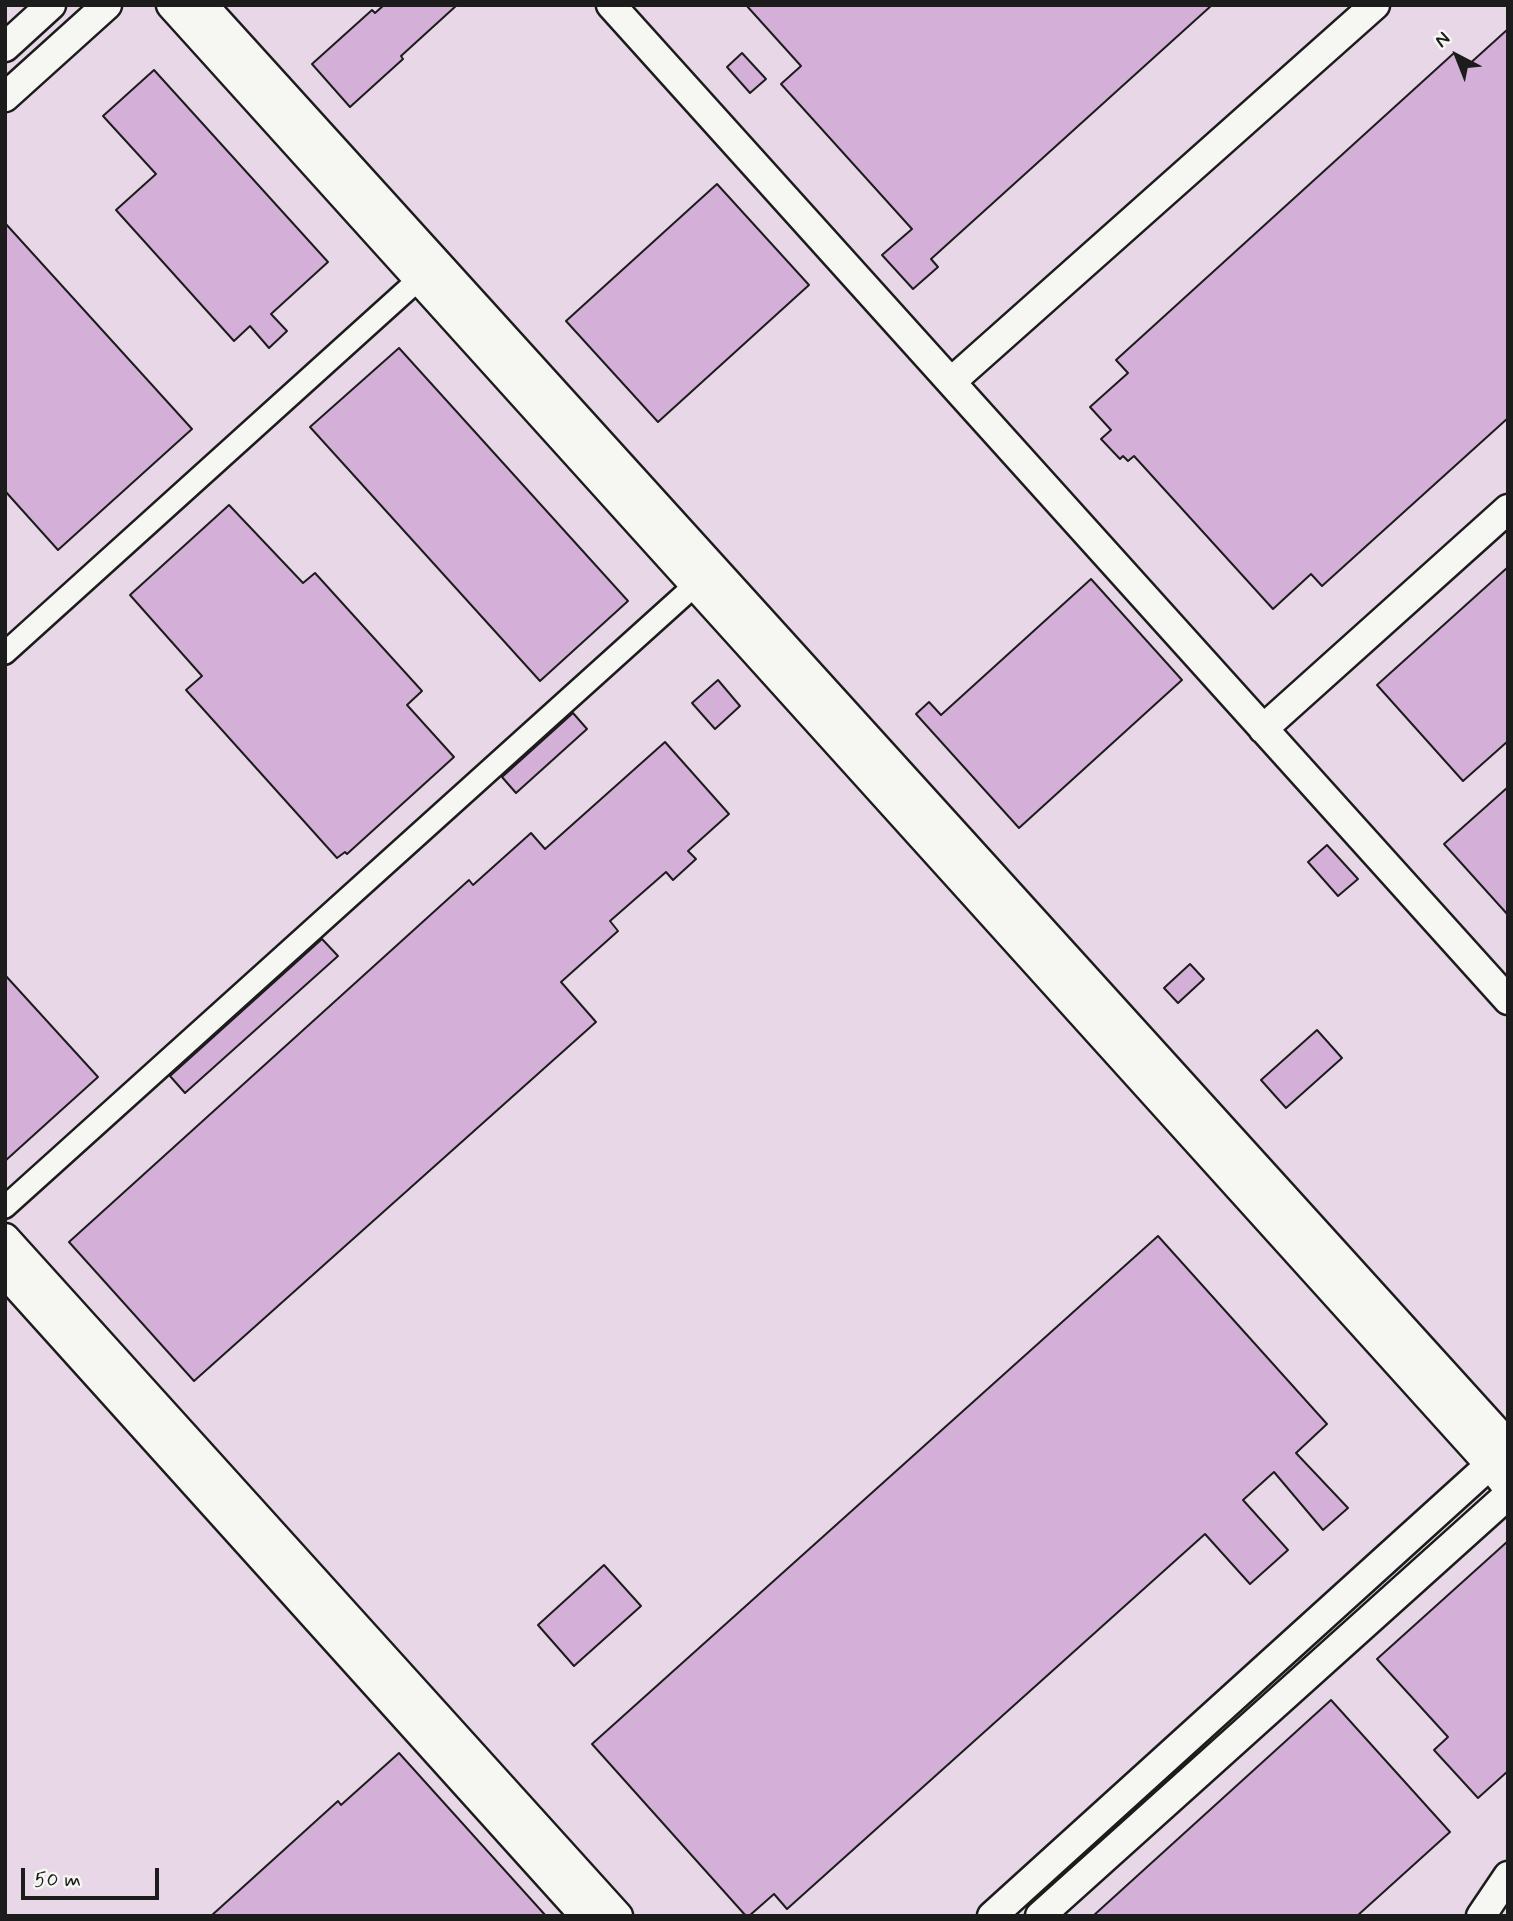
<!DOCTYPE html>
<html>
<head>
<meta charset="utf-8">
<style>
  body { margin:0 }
  #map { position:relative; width:1513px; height:1921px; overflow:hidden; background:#efe8ed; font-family:Mynerve,sans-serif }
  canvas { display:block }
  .frame { position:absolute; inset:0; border:7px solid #1c1c1c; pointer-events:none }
  .north { position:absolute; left:1422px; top:21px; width:70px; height:70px; -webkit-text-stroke:5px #f6f6f2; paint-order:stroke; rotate:318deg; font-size:19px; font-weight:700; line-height:28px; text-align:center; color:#1c1c1c }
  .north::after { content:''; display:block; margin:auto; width:24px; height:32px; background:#1c1c1c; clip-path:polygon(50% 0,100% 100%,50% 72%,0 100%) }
  .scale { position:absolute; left:21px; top:1868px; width:138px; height:32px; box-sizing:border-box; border:4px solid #1c1c1c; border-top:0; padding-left:9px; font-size:21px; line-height:24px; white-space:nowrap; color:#1c1c1c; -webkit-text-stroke:5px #f6f6f2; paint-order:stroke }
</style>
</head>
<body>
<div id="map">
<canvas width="1513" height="1921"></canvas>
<div class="frame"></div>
<div class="north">N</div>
<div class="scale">50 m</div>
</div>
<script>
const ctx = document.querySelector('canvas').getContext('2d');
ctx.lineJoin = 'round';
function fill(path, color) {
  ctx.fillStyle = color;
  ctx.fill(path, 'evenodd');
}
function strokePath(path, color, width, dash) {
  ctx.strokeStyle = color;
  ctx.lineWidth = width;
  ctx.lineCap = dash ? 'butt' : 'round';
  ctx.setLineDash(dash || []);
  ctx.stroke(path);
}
fill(new Path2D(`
  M5 5H1508V1916H5Z`), '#e7d7e7');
const building = new Path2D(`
  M384 5H457L401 56 403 59 350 107 312 64 372 10 375 13Z
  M746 5H1212L931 259 938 267 913 289 882 255 912 229 781 84 801 66Z
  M1508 29V418L1322 586 1311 574 1273 609 1134 456 1128 461 1123 456 1120 459 1101 439 1111 430 1090 407 1128 373 1116 360 1454 53 1466 67Z
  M742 53 766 79 750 93 727 67Z
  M154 70 328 262 271 314 287 331 269 348 250 326 234 341 116 210 156 174 103 116Z
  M717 184 809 285 658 422 566 321Z
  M5 223 192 429 58 550 5 491Z
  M399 348 628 601 540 681 310 427Z
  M229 505 303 583 315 573 422 691 407 705 454 757 347 854 345 852 337 858 186 690 202 676 130 595Z
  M1508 567V741L1463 781 1377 685Z
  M1091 579 1182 680 1019 828 916 714 929 702 941 715Z
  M718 680 740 706 715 729 692 703Z
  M573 713 587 729 516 793 502 777Z
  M665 742 729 814 688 851 696 859 673 880 666 872 610 921 618 931 561 982 596 1022 194 1381 69 1242 469 880 473 885 531 833 545 849Z
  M1508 787V915L1444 844Z
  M1327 845 1358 879 1338 896 1308 862Z
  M322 939 338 956 185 1093 170 1076Z
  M1190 964 1204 979 1178 1003 1164 988Z
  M5 975 98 1077 5 1161Z
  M1317 1030 1342 1058 1286 1108 1261 1080Z
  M1158 1236 1327 1424 1296 1453 1348 1508 1323 1530 1274 1472 1243 1500 1288 1550 1250 1584 1205 1534 787 1909 774 1894 749 1916H746L592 1744Z
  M1508 1541V1771L1478 1798 1434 1750 1448 1737 1377 1659Z
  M604 1565 641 1606 574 1666 538 1625Z
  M1331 1700 1450 1832 1357 1916H1093Z
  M399 1753 546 1916H211L338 1801 341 1805Z`);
fill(building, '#d4b0d9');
strokePath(building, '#1c1c1c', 2);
const minor = new Path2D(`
  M5 653 418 280
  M5 1207 694 586`);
const tertiary = new Path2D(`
  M171 5 1490 1465 1508 1488
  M203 5 1508 1444
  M611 5 1508 1000
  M5 47 51 5
  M5 97 107 5
  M951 382 1375 5
  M1263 729 1508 509
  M5 1238 618 1916
  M5 1273 585 1916
  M992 1916 1503 1453
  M1040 1916 1508 1495
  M1481 1916 1508 1876`);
strokePath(minor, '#1c1c1c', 26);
strokePath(tertiary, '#1c1c1c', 33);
strokePath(minor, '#f6f6f2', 21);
strokePath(tertiary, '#f6f6f2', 28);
</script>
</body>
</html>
